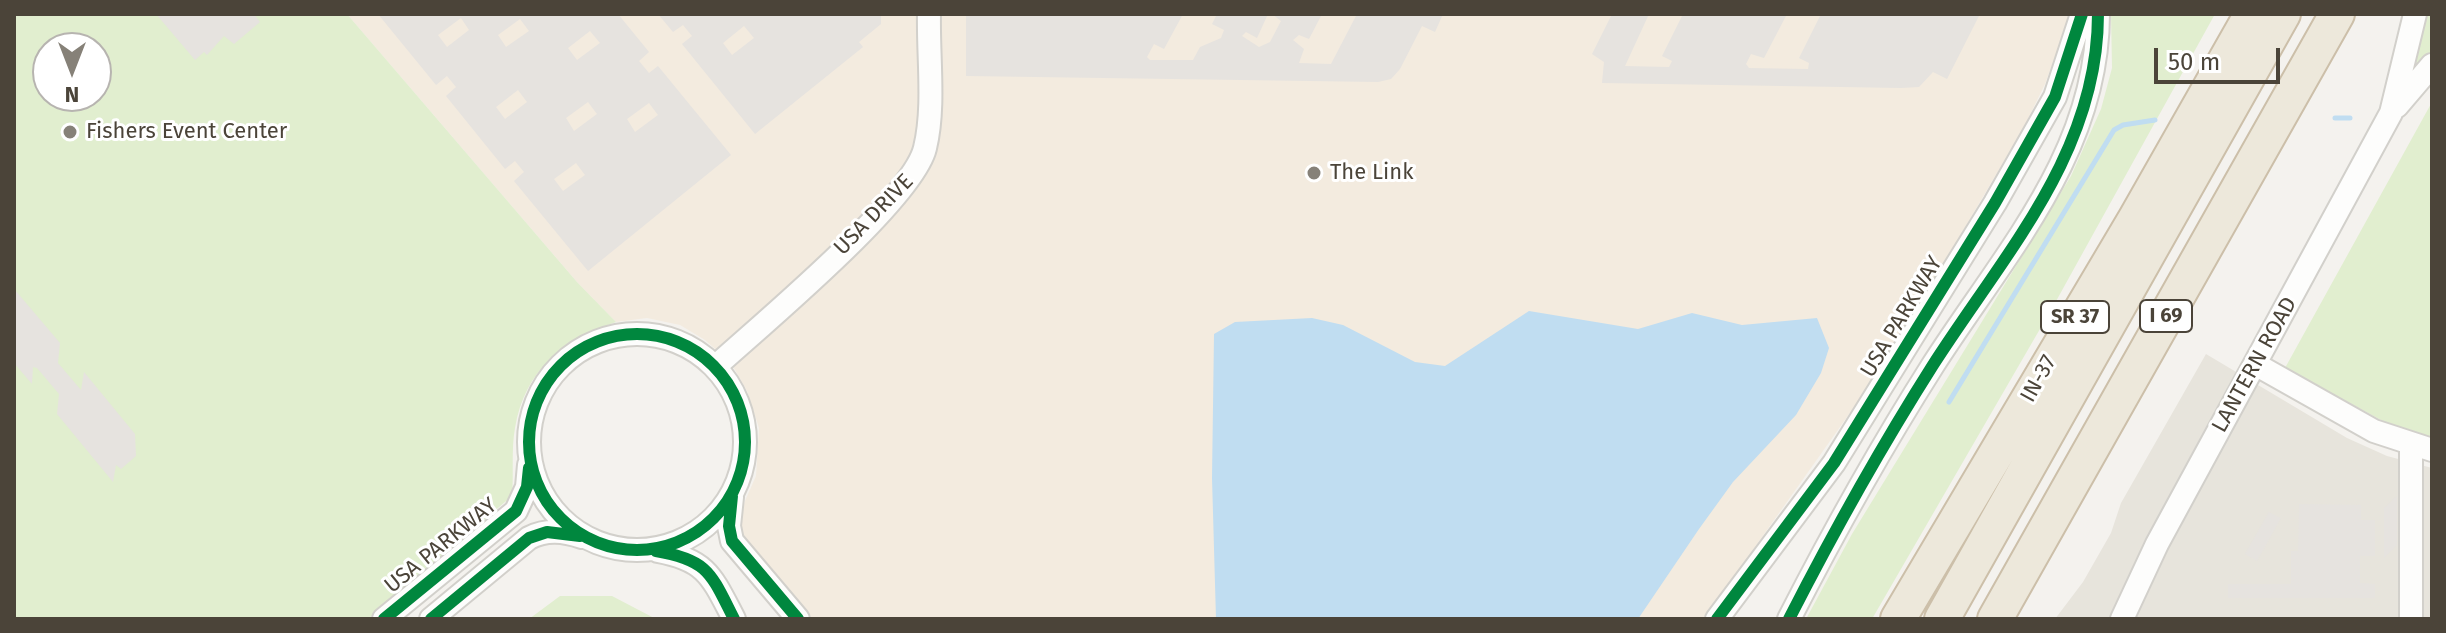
<!DOCTYPE html>
<html>
<head>
<meta charset="utf-8">
<style>
  body { margin:0 }
  #map { position:relative; width:2446px; height:633px; overflow:hidden; background:#f4f2ee; font-family:"Fira Sans",sans-serif }
  canvas { display:block }
  .frame { position:absolute; inset:0; border:16px solid #4b4439; pointer-events:none }
  .north { position:absolute; left:32px; top:32px; width:80px; height:80px; box-sizing:border-box; background:#fff; border:2px solid #b7b4b0; border-radius:50%; rotate:180deg; font-size:22px; font-weight:700; line-height:32px; text-align:center; color:#4b4439 }
  .north::after { content:''; display:block; margin:auto; width:28px; height:36px; background:#868178; clip-path:polygon(50% 0,100% 100%,50% 72%,0 100%) }
  .scale { position:absolute; left:2154px; top:48px; width:126px; height:36px; box-sizing:border-box; border:4px solid #4b4439; border-top:0; padding-left:10px; font-size:24px; line-height:28px; white-space:nowrap; color:#4b4439; -webkit-text-stroke:6px #fff; paint-order:stroke }
</style>
</head>
<body>
<div id="map">
<canvas width="2446" height="633"></canvas>
<div class="frame"></div>
<div class="north">N</div>
<div class="scale">50 m</div>
</div>
<script>
const ctx = document.querySelector('canvas').getContext('2d');
ctx.lineJoin = 'round';
function fill(path, color) {
  ctx.fillStyle = color;
  ctx.fill(path, 'evenodd');
}
function strokePath(path, color, width, dash) {
  ctx.strokeStyle = color;
  ctx.lineWidth = width;
  ctx.lineCap = dash ? 'butt' : 'round';
  ctx.setLineDash(dash || []);
  ctx.stroke(path);
}
function write(font, color, halo, rows, align = 'center') {
  ctx.font = font + ' "Fira Sans",sans-serif';
  ctx.lineWidth = 6;
  ctx.setLineDash([]);
  ctx.textBaseline = 'middle';
  ctx.strokeStyle = halo;
  ctx.fillStyle = color;
  for (const [text, x, y, turn = 0] of rows) {
    ctx.save();
    ctx.translate(x, y);
    ctx.rotate((+turn || 0) * Math.PI / 180);
    ctx.textAlign = isNaN(turn) ? turn : align;
    if (halo) ctx.strokeText(text, 0, 0);
    ctx.fillText(text, 0, 0);
    ctx.restore();
  }
}
fill(new Path2D(`
  M2206 354 2347 438 2387 456 2432 468V619H2055L2083 582 2111 533 2121 503Z`), '#e7e4dc');
fill(new Path2D(`
  M347 14H2071L2045 84 2024 127 1886 362 1704 619H813L742 537 741 510 756 476 759 428 747 391 731 363 705 340 680 325 647 318 616 322 577 282Z`), '#f3ebdf');
fill(new Path2D(`
  M14 14H347L577 282 616 322C563 341 525 369 515 428 511 450 514 474 512 496L368 619H14ZM48 48H96V96H48Z
  M2111 14H2215L2055 303 1872 619H1806L1852 534 2071 176 2101 109 2112 68Z
  M2427 14H2432V53L2416 68 2417 40Z
  M2432 102V440L2405 433 2285 368Z
  M560 596H612L656 619H529Z`), '#e1eecf');
fill(new Path2D(`
  M156 14H254L260 22 234 44 224 36 207 55 204 52 195 60Z
  M378 14H618L649 52 639 61 649 73 658 66 731 155 588 271 514 181 524 172 515 161 505 169 446 96 456 87 447 76 436 85ZM461 18 469 30 447 47 438 35ZM520 19 529 31 506 47 498 35ZM590 31 600 43 577 60 568 48ZM518 90 527 102 505 119 496 107ZM588 102 597 114 574 131 566 118ZM649 103 658 115 635 132 627 119ZM576 163 585 175 563 191 554 179Z
  M658 14H881V24L859 42 863 47 755 134 682 44 692 36 683 25 673 32ZM744 26 754 38 732 55 723 43Z
  M966 14H1183L1164 49 1154 44 1147 57 1150 60H1193L1200 47 1221 38 1224 30 1212 24 1217 14H1268L1257 38 1246 32 1242 36 1259 47 1270 42 1281 21 1272 14H1322L1309 39 1299 35 1293 40 1304 49 1299 63 1331 64 1357 14H1443L1435 32 1422 26 1400 69 1391 79 1378 82 966 76Z
  M1612 14H1649L1625 66 1669 67 1672 61 1662 56 1683 14H1787L1764 58 1751 54 1746 64 1749 68 1808 69 1809 63 1799 58 1821 14H1980L1947 79 1933 72 1919 87 1901 88 1602 83 1604 62 1592 54Z
  M15 290 60 343 58 363 81 390 84 372 135 434 136 456 121 469 116 465 113 482 57 414 59 394 37 368 33 367 32 384 14 363Z
  M2397 496V545L2384 558V508Z
  M2299 504 2361 505V520H2375V556H2360V583L2375 584V598H2228V584H2291V551H2298Z
  M2269 512 2281 518 2257 561 2245 554Z`), '#e6e3df');
fill(new Path2D(`
  M1529 311 1638 329 1692 313 1742 325 1817 318 1829 348 1821 373 1796 415 1733 482 1699 529 1638 619H1216L1212 478 1214 334 1235 322 1312 318 1343 325 1415 362 1445 366Z`), '#c0ddf1');
strokePath(new Path2D(`
  M2335 118H2350
  M1949 402 2114 130 2123 125 2155 120`), '#c0ddf1', 5);
const minor = new Path2D(`
  M2397 106 2432 65
  M529 442a108 108 0 1 1 216 0a108 108 0 1 1-216 0Z
  M2255 364 2374 431 2432 450
  M715 367C760 326 913 199 925 148 935 107 928 57 929 14
  M732 497 729 526 732 541 798 619
  M658 551C707 560 712 577 734 619
  M384 619 516 511 527 487 529 465
  M431 619 529 538C547 529 563 531 582 537
  M1717 619 1834 463 1995 203 2055 97 2082 14
  M1789 619C1833 533 1881 447 1933 365 2004 254 2098 153 2098 14
  M2122 619 2157 544 2391 113 2415 14
  M2411 619V444`);
const highway = new Path2D(`
  M1898 619 2136 218 2252 14
  M1942 619 2283 14
  M1995 619 2337 14`);
strokePath(minor, '#d2d0cb', 26);
strokePath(highway, '#ccbfa9', 38);
strokePath(minor, '#fdfdfc', 22);
strokePath(highway, '#ede8db', 34);
strokePath(new Path2D(`
  M529 442a108 108 0 1 1 216 0a108 108 0 1 1-216 0Z
  M732 496 729 526 732 541 798 619
  M656 551C709 560 711 574 734 619
  M384 619 516 511 527 487 529 468
  M431 619 529 538 547 532 580 536
  M1717 619 1834 463 1995 203 2055 97 2082 14
  M1789 619C1833 533 1881 447 1933 365 2004 254 2098 153 2098 14`), '#00873e', 12);
for (const [x, y, r, color] of [
  [70,132,8,"#868178"],
  [1314,173,8,"#868178"]
]) {
  const dot = new Path2D();
  dot.arc(x, y, r, 0, 2 * Math.PI);
  ctx.fillStyle = color;
  ctx.fill(dot);
  strokePath(dot, '#fff', 3);
}
for (const [x, y, w] of [
  [2166,316,52],
  [2075,317,68]
]) {
  const box = new Path2D();
  box.roundRect(x - w / 2, y - 16, w, 32, 6);
  ctx.fillStyle = '#fff';
  ctx.fill(box);
  strokePath(box, '#4b4439', 2);
}
write('bold 20px', '#4b4439', null, [
  ["I 69",2166,316],
  ["SR 37",2075,317]
]);
write('22px', '#4b4439', '#fff', [
  ["Fishers Event Center",86,132],
  ["The Link",1330,173]
], 'left');
write('22px', '#4b4439', '#fff', [
  ["USA DRIVE",874,215,-46],
  ["USA PARKWAY",1902,317,-59],
  ["LANTERN ROAD",2255,365,-61],
  ["IN-37",2039,379,-61],
  ["USA PARKWAY",441,546,-39]
]);
</script>
</body>
</html>
